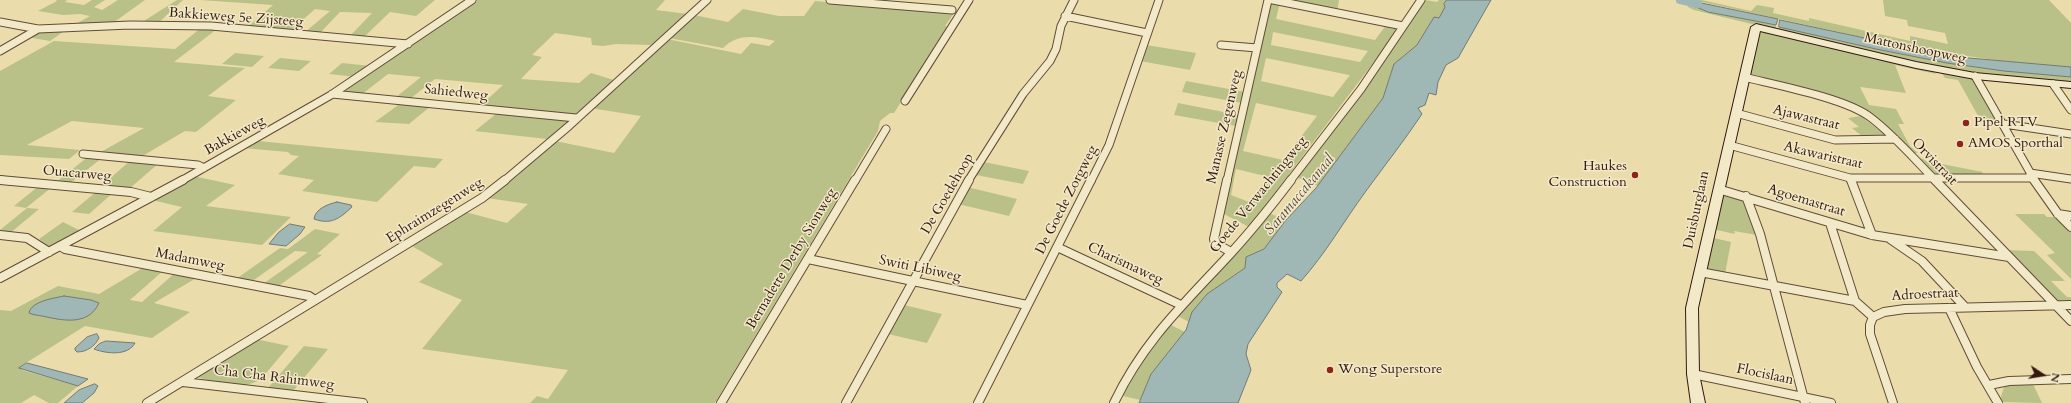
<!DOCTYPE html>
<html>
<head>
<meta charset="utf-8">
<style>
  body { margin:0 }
  #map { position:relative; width:2071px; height:403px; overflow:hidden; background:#ebddab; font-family:Cardo,serif }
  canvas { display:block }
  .north { position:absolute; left:2023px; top:355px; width:40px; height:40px; -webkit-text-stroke:3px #f2e9c8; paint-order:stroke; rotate:102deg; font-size:11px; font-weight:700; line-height:16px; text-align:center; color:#341a10 }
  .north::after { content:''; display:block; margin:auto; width:14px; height:18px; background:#341a10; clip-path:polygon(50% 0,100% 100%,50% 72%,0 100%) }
</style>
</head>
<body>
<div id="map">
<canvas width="2071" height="403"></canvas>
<div class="north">N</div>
</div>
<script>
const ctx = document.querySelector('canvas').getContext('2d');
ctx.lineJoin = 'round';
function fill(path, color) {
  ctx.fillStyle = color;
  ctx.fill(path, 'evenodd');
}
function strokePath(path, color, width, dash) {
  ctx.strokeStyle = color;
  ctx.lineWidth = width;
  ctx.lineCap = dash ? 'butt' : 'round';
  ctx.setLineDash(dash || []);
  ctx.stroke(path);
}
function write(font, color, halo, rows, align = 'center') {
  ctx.font = font + ' Cardo,serif';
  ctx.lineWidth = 3;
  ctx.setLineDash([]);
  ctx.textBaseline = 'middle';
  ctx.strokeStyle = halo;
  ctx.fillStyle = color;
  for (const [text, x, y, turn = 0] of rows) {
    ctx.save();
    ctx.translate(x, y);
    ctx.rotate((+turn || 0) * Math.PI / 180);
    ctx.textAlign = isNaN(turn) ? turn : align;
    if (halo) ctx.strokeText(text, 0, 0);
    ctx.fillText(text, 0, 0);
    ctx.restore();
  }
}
fill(new Path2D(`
  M56 0H67L65 2 84 5 92 0H105L94 7 102 10 118 0H145L110 25 72 26 90 16 80 14 63 15 38 11 57 1Z
  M177 0H183L157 24H139Z
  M200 0H435L416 16 390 12 364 37 350 36 372 13 340 12 319 34 304 33 330 11 315 9 289 32 245 29 273 5Z
  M475 0H665L656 10 688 14 651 45 616 44 603 46 592 45 591 38 555 33 532 55 542 57 521 79 579 83 591 73 614 80 575 115 479 107 503 85 435 79 410 99 395 98 421 77 388 74 361 95 342 92Z
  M1276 0H1339L1337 12Z
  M1425 0 1437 2 1439 0H1447L1444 4 1445 7 1439 18 1434 17 1417 45 1394 64 1383 98 1318 186 1296 177Z
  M1693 0H1702L1751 11 1757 5 1774 8 1773 13 1809 21V18L1910 41V36L1948 44 1945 33 1908 26 1907 20 1885 16 1883 0H2049L2071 23V67L2001 61 1907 47Z
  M815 1 954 13 945 26 949 27 894 113H890L880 121 878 131 715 403H530L537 396 548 399 568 370 422 349 462 300 419 282 443 264 410 245 465 212 507 223 528 204 487 198 517 176 555 141 614 153 641 116 590 108 667 39 741 54 751 43 769 46 775 41C755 36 738 33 723 48L669 38 694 15 728 22 743 9 779 16H804Z
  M1270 3H1280L1276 19 1375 40 1387 24 1397 28 1398 30 1249 227 1222 213ZM1273 32 1368 51 1360 62 1271 45ZM1266 58 1349 75H1350L1333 97 1261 81ZM1256 103 1317 116 1283 160 1243 151ZM1236 169 1269 177 1249 202 1231 195Z
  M1687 3 1708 12 1776 25V30L1694 10 1688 7Z
  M202 27 217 29 174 62 245 68 208 96 236 100 196 132 185 131 139 158 97 154 144 128 72 121 27 145 80 150 69 159 0 155V71L54 41 175 49Z
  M1779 27C1835 40 1891 53 1948 63 1988 70 2030 73 2071 77V83L1977 75 1924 65 1778 31Z
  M67 29 50 41 27 37 37 31Z
  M1763 32 1933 71 1936 74 1895 65 1906 93 1860 87 1869 105 1896 109 1904 124H1898L1910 146 1918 153H1911L1871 115 1750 75 1759 34Z
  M1146 45 1196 53 1190 70 1140 61Z
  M235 53 264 56 252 67 222 64Z
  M280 58 311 61 299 71 268 68Z
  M342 63 371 66 357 77 329 74Z
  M1941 72 1968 77 1973 80 1998 124 1981 121 1958 80 1945 78Z
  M1186 81 1245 92 1242 103 1182 92Z
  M401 103 431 106 409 124 375 122Z
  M1178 103 1239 115 1236 126 1174 115Z
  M497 113 569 121 547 139 475 131Z
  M1861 116 1886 136 1863 137 1852 128 1859 127 1848 118Z
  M258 141 443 159 435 168 414 166 377 202 302 191 314 180 278 174 299 156 291 155 288 152 243 148Z
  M89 156 102 158 69 184 55 183Z
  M1917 158 1924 159 1926 161 1983 172 1980 176H1935Z
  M131 160 159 163 129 189 100 187Z
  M984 162 1029 171 1023 184 976 175Z
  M193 176 235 185 206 206 291 217 262 245 153 231 182 207 156 201 153 198Z
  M40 185 52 187 26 208 14 206Z
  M967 187 1017 199 1009 216 958 204Z
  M97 191 114 192 89 214 72 212Z
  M1726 194 1744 199 1757 235 1734 231 1735 234 1717 230 1716 225 1722 197Z
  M27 208 39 209 9 234H0V230Z
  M1269 213 1286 220 1264 249 1246 257 1245 268C1224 282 1197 297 1189 322L1176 315Z
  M2015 214H2044L2047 217H2056L2071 232V279L2047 255 2055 253Z
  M63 222 83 232 49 247 39 239Z
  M315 229 340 234 317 254 322 255 277 287 263 284 308 252 295 251 251 282 236 279 280 248 288 249Z
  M1714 238 1731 242 1725 274 1706 268Z
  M2005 250 2034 251 2065 281H2051L2067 297H2071V302L2057 301Z
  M146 266 164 270 130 300 142 302 176 272 198 277 154 303 190 312 152 338 85 326 21 366 22 370 78 386 58 403H49L34 395 21 403H0V310L11 311 58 286 99 294ZM64 296 91 300 99 303C86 329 53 317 32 314Z
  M904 305 942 314 927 343 888 334Z
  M1169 324 1185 332 1151 374 1140 400 1123 396 1136 369Z
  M258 338 260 340 289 346 261 379C242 391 223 383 203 379L198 377Z
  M304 346 328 349 293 391 268 388Z
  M2017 383 2033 384 2042 403 2002 402 2001 397 2004 387Z`), '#b9c088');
const water = new Path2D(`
  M1447 0H1491L1458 58 1446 65 1438 82 1436 95 1429 93 1425 105 1418 108 1422 114C1404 141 1385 165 1366 191 1344 221 1326 253 1301 281L1287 274 1277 283V287L1282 292 1248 344 1246 354 1251 370 1238 403H1139L1151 374 1186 330 1192 312 1207 294 1245 268 1246 257 1264 249 1286 220 1316 188 1383 98 1394 64 1417 45 1434 17 1439 18 1445 7 1444 4Z
  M1687 0 1778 19 1776 25 1708 12 1687 3Z
  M1780 20 1907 47 1969 58 2071 67V77L2004 71 1947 63 1876 49 1779 27Z
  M337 202 351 205 352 207C339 219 331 225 314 219 315 209 328 204 337 202Z
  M290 224 305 227 300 234 286 246 269 244 278 233Z
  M64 296 91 300 99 303C88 327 61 320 42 316 37 315 33 315 29 313 31 301 55 298 64 296Z
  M97 334 99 338C95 346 87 352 77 352L75 350V348L87 337Z
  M106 341 135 343C128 356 107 354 94 349L99 344Z
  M27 363 88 379 78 386 19 368Z
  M95 384 98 386 94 393 82 403H64L79 390Z`);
fill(water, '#9fb8b6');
strokePath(water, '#747974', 1);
strokePath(new Path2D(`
  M1680 0 1698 4`), '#9fb8b6', 8);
const streetFar1 = new Path2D(`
  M830 0 952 10
  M1273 0 1403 26
  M1065 16 1147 33
  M0 22 38 29 130 25 211 26 408 44
  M1221 45 1257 48
  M0 51 38 29
  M1975 76 2035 181
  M1744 77C1776 85 1845 98 1870 117 1894 135 1914 159 1936 181
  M2053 84 2071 110
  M332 94 576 118
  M905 101 969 0
  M1736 113 1835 140 1895 139
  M2004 124 2071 134
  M1729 145 1850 178H2033
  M83 154 198 165 204 168
  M2030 173 2071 179
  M1850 178 1851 181
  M0 180 11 181
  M181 181 331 95 472 0
  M504 181 569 126 707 0
  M855 181 886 129
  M968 181 1023 94 1050 61 1056 49 1061 26 1074 0
  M1091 181 1109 145 1159 0
  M1227 181 1268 0
  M1290 181 1361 89 1421 0`);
const street = new Path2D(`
  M0 180 131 192 151 197
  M1227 180 1214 239 1215 243 1231 252
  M1851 180 1872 235
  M1935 180 2071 321
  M2034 180 2058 214 2071 227
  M1718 189 1872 235 2009 257
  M1746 196 1760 234 1805 403
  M2058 214 2071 216
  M1830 223 1855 301 1873 317
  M0 235 27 238 49 252
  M1890 239 1922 261 1965 307
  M60 246 65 249 309 296 315 300
  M1057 247 1181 305
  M808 259 1027 305
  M1700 272 1855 301
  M0 278 183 180
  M1949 308 1977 367 1998 403
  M1693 374 1831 403
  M183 382 363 403
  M1989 385 2009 381 2071 379
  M147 403 482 198 505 180
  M721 403 855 180
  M846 403 969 180
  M978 403 1091 180
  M1114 403C1144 340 1185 303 1231 253 1252 230 1272 205 1291 180
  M1893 403 1870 334V325L1873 317 1884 312 1905 309 2071 305`);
const secondary = new Path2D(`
  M1756 24 1916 62 1975 73 2071 82V88L1975 79 1916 68 1760 31 1698 308 1699 374 1705 403H1691L1687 374 1686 308 1751 27Z`);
strokePath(streetFar1, '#624b37', 9);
strokePath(street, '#624b37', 10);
strokePath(secondary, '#341a10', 2);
strokePath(streetFar1, '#f2e9c8', 7);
strokePath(street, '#f2e9c8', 8);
fill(secondary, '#f2e9c8');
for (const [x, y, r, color] of [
  [1966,123,4,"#8f2418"],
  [1960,144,4,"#8f2418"],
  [1635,175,4,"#8f2418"],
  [1330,370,4,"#8f2418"]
]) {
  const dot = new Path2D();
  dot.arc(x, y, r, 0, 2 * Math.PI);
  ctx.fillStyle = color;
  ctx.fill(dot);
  strokePath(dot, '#f2e9c8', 1.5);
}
write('14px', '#341a10', '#f2e9c8', [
  ["Bakkieweg 5e Zijsteeg",236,18,4],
  ["Mattonshoopweg",1915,49,12],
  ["Sahiedweg",456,93,6],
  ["Ajawastraat",1806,118,14],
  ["Manasse Zegenweg",1225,127,-77],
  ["Bakkieweg",235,136,-29],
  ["Akawaristraat",1823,156,13],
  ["Orvistraat",1934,162,46],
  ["Ouacarweg",77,174,5],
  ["De Goedehoop",948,194,-60],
  ["Goede Verwachtingweg",1259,195,-51],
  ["De Goede Zorgweg",1067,200,-63],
  ["Agoemastraat",1806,201,17],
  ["Duisburglaan",1697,210,-78],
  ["Ephraimzegenweg",435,211,-32],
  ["Bernadette Derby Sionweg",792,259,-59],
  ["Madamweg",190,260,11],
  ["Charismaweg",1125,264,25],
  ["Switi Libiweg",920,269,12],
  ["Adroestraat",1925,295,-3],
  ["Flocislaan",1765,375,12],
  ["Cha Cha Rahimweg",274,378,7]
]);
write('14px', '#341a10', '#f2e9c8', [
  ["Pipel RTV",1974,123],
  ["AMOS Sporthal",1968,144],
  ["Haukes",1627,167,"right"],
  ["Construction",1627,183,"right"],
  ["Wong Superstore",1338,370]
], 'left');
write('italic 15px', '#544942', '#f2e9c8', [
  ["Saramaccakanaal",1300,195,-50]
]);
</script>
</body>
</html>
